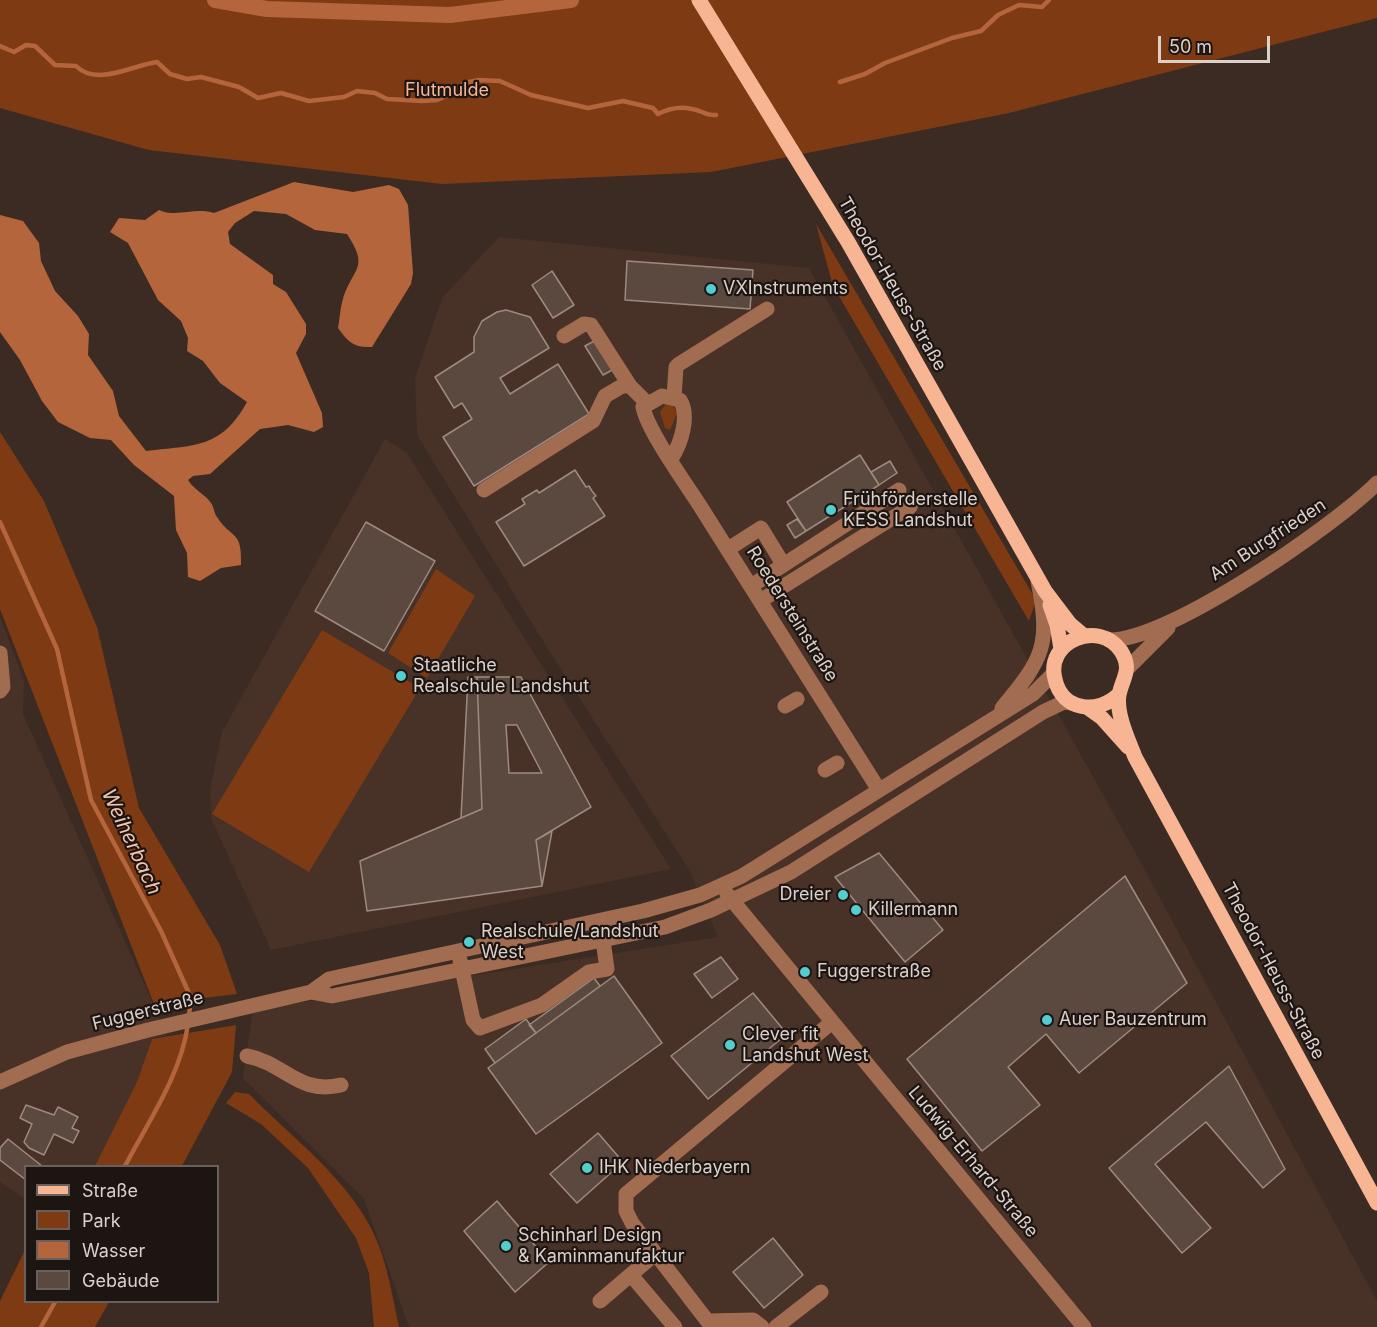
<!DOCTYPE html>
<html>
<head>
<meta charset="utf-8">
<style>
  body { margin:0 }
  #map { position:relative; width:1377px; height:1327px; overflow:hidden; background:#3c2b23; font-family:Inter,sans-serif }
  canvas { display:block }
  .legend { position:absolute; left:24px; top:1165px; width:195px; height:138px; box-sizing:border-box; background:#1d1512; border:2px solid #69605c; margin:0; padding:8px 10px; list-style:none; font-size:18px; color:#dbd0ca }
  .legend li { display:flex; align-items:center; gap:12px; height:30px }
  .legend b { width:30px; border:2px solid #69605c }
  .scale { position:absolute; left:1158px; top:36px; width:112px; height:27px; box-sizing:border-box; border:3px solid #dbd0ca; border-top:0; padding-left:8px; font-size:18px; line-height:21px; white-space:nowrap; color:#dbd0ca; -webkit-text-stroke:4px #1d1512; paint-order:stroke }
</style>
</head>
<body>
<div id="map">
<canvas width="1377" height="1327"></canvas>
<ul class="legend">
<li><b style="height:8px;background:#f8b594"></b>Straße</li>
<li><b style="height:16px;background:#7e3b13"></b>Park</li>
<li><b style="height:16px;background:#b4653b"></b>Wasser</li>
<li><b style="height:16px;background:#5b4940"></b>Gebäude</li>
</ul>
<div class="scale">50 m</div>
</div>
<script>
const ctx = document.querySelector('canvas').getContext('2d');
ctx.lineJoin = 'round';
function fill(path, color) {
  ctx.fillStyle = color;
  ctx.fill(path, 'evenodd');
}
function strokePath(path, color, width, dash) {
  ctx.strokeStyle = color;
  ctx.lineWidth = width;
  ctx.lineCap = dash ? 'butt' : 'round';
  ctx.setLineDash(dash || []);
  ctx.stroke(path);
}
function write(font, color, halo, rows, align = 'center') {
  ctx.font = font + ' Inter,sans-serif';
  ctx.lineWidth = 4.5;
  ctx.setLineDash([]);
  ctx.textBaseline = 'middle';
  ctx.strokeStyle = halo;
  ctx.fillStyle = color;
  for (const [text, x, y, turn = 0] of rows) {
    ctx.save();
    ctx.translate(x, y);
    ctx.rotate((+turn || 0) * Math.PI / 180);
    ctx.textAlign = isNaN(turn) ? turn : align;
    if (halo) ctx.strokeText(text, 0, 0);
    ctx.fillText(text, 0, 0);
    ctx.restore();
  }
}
fill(new Path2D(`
  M499 237 809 268 1139 859 1377 1301V1327H409L364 1199 243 1078 253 1010 718 937 689 870 533 625 417 435 415 378 442 298Z
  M385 439 407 453 671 869 271 950 211 818 210 790 222 732Z
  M0 616 24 681 23 714 167 1035 152 1039 137 1082 95 1166H26L25 1199 0 1182Z`), '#483126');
fill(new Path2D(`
  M0 0H1377V18L1009 113 711 172 442 184 149 150 0 108Z
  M816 224 1036 600 1029 621 833 286Z
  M666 404 673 406 677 413 670 430 665 428 660 412Z
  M0 432 44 501 97 627 139 808 220 945 237 994 154 1004 0 609Z
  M436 569 475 596 427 678 388 653Z
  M322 630 420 688 309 872 212 814Z
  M236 1025 232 1072 182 1166H95L137 1082 152 1039Z
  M235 1092 249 1094C290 1136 345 1176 372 1230 387 1260 392 1295 399 1327H374L369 1273 356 1238 308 1168 261 1124 226 1103Z
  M25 1250 26 1302H109L95 1327H0V1301Z`), '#7e3b13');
fill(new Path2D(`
  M294 182 353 192 389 185 399 189 408 205 413 273 411 284 372 347C354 348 348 342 338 328 340 318 340 308 343 299 353 267 370 269 347 234L315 230 286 214 254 211 235 223 228 232 230 244 273 275V284L286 292 306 324V334L296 353 322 413 323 427 314 432 288 425 260 429 210 474 193 476 188 480C194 490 205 494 211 503 214 507 214 513 217 517 232 540 242 529 241 565L221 568 200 581 188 577 187 553 176 530 174 496 134 465 111 440 90 438 58 422 42 401 20 360 0 332V215L23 221 39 243 41 261 55 291 78 316 89 334 88 355 113 391 119 416 146 451C195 445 221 449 247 402L220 383 203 361 187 351 188 338 181 321 158 300 128 243 110 232 119 218 145 220 159 210C177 218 194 207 214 213Z`), '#b4653b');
strokePath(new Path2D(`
  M0 46 14 52 26 45 35 46 55 65 76 66C97 87 133 65 157 62L170 74 187 79 201 77 239 87 258 98 281 93 309 101 344 97 357 91 375 93 387 99 423 101 437 100 454 93 464 83 479 80 500 81 531 95 588 108 623 101 653 108 658 114C668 109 680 106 692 109 701 110 706 116 716 115
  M840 82 865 74 885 63 952 38 981 31 998 15 1019 5 1042 7 1049 0
  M0 522 57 649 91 800 161 931 191 998 189 1016
  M125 1166C148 1122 181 1075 188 1024
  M41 1327 55 1302`), '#b4653b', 4.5);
strokePath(new Path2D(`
  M215 0 267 9 450 15 571 0`), '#b4653b', 16);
const building = new Path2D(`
  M627 261 753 270 750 309 625 300Z
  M552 271 574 305 553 318 532 285Z
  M506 310 530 317 549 348 500 378 510 394 558 364 589 414 474 486 443 437 472 419 462 403 454 408 435 377 474 352V337L482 321 497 312Z
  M596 340 614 369 603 375 585 346Z
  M860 455 879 485 806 531 787 502Z
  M890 461 897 473 879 485 871 472Z
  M575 470 586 487 589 486 592 491 596 496 593 498 605 516 524 566 496 522 525 504 522 499 537 490 539 493Z
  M797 519 806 531 795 538 787 525Z
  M366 522 435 561 384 651 315 611Z
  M468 677H477L482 809 461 818Z
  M477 677H521L591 807 536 840 542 886 367 911 360 861 482 809ZM506 725H517L542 773H509Z
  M552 831 542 886 536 840Z
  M879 853 943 930 905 962 835 877Z
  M1125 876 1187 983 1079 1073 1046 1034 1008 1067 1040 1105 982 1151 907 1059Z
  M721 957 738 979 712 998 694 974Z
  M614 976 662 1043 536 1134 488 1068Z
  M594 978 600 986 536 1033 529 1025Z
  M753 993 787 1034 708 1099 671 1056Z
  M526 1019 536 1033 495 1063 485 1049Z
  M1229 1066 1285 1169 1263 1188 1206 1122 1155 1164 1211 1228 1182 1253 1109 1168Z
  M26 1105 54 1115 58 1107 78 1117 72 1128 79 1131 73 1143 54 1134 44 1155 29 1148 24 1142 32 1124 20 1118Z
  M598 1133 623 1162 577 1203 550 1174Z
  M8 1139 42 1166H26V1180L0 1160V1148Z
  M497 1201 549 1262 515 1292 464 1231Z
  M773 1238 803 1275 764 1308 733 1272Z`);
fill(building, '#5b4940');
strokePath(building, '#9e8a80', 1.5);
strokePath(new Path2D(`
  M564 336 584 324 591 325 630 386
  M674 398 676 367 679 364 767 309
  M671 459C681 444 690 416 680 400L662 396 643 407C648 432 687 485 702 509 761 603 820 696 879 790
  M484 490 593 421 605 396 622 386H630L647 403
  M728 549 761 528 783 564
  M751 586 899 490
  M760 601 910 507
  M1109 640C1168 641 1333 527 1377 483
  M0 653 3 687 0 691
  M1127 669 1168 628
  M785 706 797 699
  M1002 708C1043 659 1051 645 1038 581
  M825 770 837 763
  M727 894 1084 1327
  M460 960 473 1020 480 1028 542 1005 589 972 607 969 603 940
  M311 992 332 996 665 927 711 910 791 872 1043 712 1064 702 1072 703
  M247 1056C285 1063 298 1095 341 1085
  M0 1082 67 1052 148 1030 311 992 329 979 643 911 700 895 742 876 1033 694 1053 674
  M631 1275 675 1327
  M600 1301 655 1254
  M708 1321 753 1320 762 1327
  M712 1327 632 1223 626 1211V1194L832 1022
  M776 1327 821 1292`), '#a26c51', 15);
strokePath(new Path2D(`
  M699 0 848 242 1045 591 1070 624 1083 635
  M1050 605 1057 625 1061 649
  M1119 694C1098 715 1062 711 1055 679 1045 641 1099 619 1121 651 1133 670 1122 678 1119 695 1116 714 1128 739 1135 757L1377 1203
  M1088 708 1102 718 1128 747`), '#f8b594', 15);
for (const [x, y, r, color] of [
  [711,289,6,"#52cdd0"],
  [831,510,6,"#52cdd0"],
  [401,676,6,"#52cdd0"],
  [843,895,6,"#52cdd0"],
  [856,910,6,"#52cdd0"],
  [469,942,6,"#52cdd0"],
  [805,972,6,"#52cdd0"],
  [1047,1020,6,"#52cdd0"],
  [730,1045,6,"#52cdd0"],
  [587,1168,6,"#52cdd0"],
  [506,1246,6,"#52cdd0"]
]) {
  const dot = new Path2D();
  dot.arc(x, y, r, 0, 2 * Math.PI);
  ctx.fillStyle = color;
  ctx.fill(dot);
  strokePath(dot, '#1d1512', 2);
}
write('18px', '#f7b695', '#1d1512', [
  ["Flutmulde",447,91]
]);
write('18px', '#dbd0ca', '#1d1512', [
  ["Theodor-Heuss-Straße",892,284,60],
  ["Am Burgfrieden",1268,540,-33],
  ["Roedersteinstraße",792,614,58],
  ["Theodor-Heuss-Straße",1273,971,62],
  ["Fuggerstraße",148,1011,-14],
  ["Ludwig-Erhard-Straße",973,1162,50]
]);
write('18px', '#dbd0ca', '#1d1512', [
  ["VXInstruments",723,289],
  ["Frühförderstelle",843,500],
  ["KESS Landshut",843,521],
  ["Staatliche",413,666],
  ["Realschule Landshut",413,687],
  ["Dreier",831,895,"right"],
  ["Killermann",868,910],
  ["Realschule/Landshut",481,932],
  ["West",481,953],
  ["Fuggerstraße",817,972],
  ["Auer Bauzentrum",1059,1020],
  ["Clever fit",742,1035],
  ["Landshut West",742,1056],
  ["IHK Niederbayern",599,1168],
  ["Schinharl Design",518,1236],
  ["& Kaminmanufaktur",518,1257]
], 'left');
write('italic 20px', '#f0c4ae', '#1d1512', [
  ["Weiherbach",131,842,65]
]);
</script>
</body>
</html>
